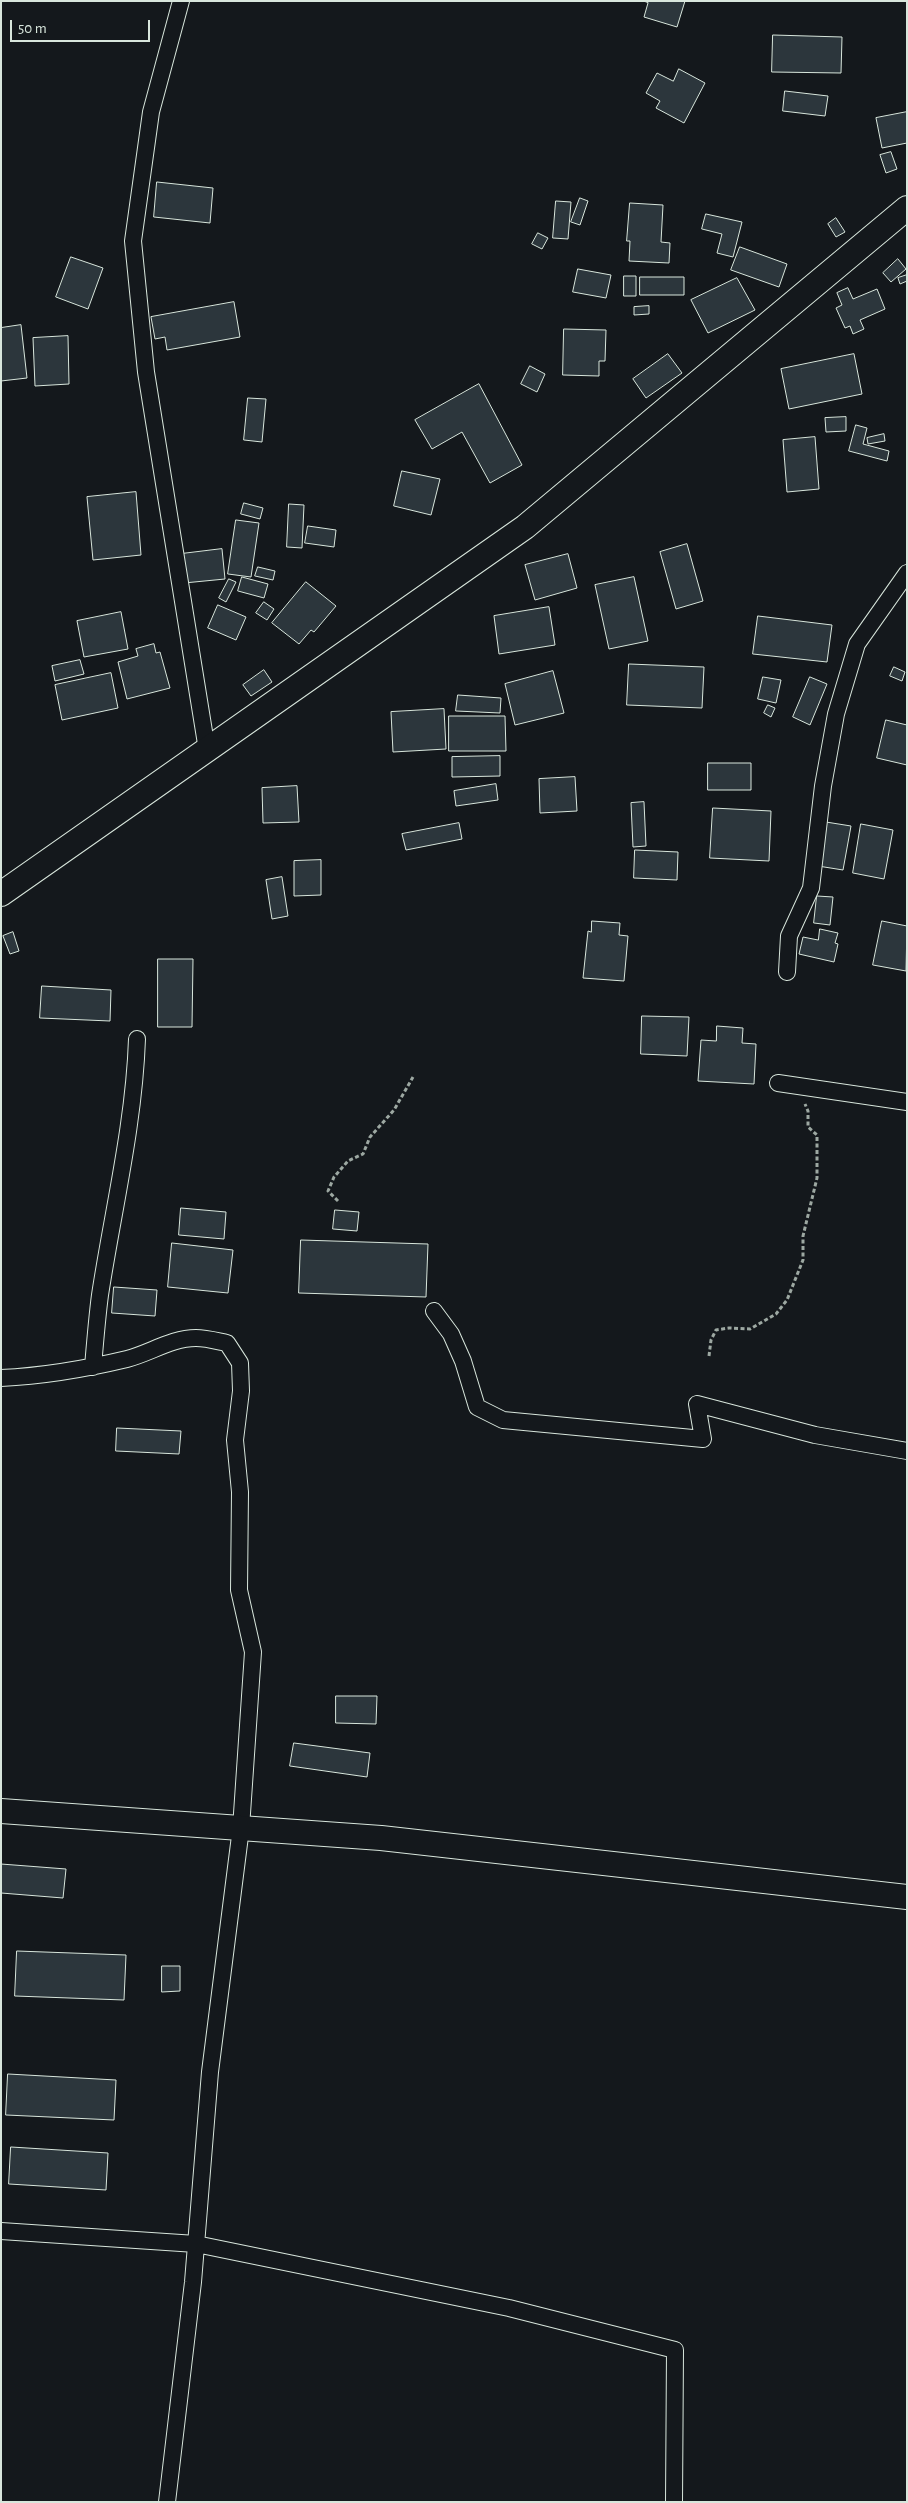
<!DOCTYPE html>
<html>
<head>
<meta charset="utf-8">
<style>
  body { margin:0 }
  #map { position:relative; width:908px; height:2503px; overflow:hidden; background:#14181c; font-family:"Alegreya Sans",sans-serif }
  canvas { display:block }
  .frame { position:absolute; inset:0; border:2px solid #d8e6dc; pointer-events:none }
  .scale { position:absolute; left:10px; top:20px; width:140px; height:22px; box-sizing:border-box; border:2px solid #d8e6dc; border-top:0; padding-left:6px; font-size:15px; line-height:18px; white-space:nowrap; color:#d8e6dc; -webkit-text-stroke:4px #14181c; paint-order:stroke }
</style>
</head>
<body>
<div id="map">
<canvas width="908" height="2503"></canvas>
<div class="frame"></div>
<div class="scale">50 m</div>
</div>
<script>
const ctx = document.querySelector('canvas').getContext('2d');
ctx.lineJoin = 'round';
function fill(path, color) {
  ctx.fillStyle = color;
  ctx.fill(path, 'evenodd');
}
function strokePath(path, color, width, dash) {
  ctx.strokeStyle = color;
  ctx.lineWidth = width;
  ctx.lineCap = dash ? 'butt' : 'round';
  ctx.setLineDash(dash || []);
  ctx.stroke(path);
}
const building = new Path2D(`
  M644 1H685L677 27 644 17 648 3Z
  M773 35 842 37 841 73 772 72Z
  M679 69 705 83 684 123 656 108 660 101 646 93 657 73 673 81Z
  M785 91 828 96 825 116 783 111Z
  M907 112V143L882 148 876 118Z
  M891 152 897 169 886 173 880 155Z
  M157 182 213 188 210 223 154 217Z
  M580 198 588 201 580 225 571 222Z
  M556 201 571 202 568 239 553 238Z
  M630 203 663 205 661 242 670 243 669 263 629 261 630 241H627Z
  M706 214 742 222 733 257 717 253 722 234 702 229Z
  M836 218 845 232 836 237 828 224Z
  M538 233 548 238 542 249 532 244Z
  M740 247 787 264 779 287 731 270Z
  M71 257 103 268 88 309 56 297Z
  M898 259 906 269 891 282 883 273Z
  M578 269 611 275 606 298 573 292Z
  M907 275V281L900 284 898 278Z
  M624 276H636V296H624Z
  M640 277H684V295H640Z
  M737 278 755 310 708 333 691 300Z
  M848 288 853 299 877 289 885 309 860 320 864 329 853 334 850 326 845 328 836 308 842 305 837 293Z
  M234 302 240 337 167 350 165 337 155 339 151 317Z
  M649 306V314L634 315V307Z
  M21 325 27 378 1 381V328Z
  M564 329 606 330 605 361H599V376L563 375Z
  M68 336 69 384 35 386 33 338Z
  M668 354 682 373 646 398 633 379Z
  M854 354 862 394 789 409 781 369Z
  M530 366 545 374 537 392 521 384Z
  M479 384 522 465 490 483 462 432 432 449 415 420Z
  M248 398 266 399 262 442 244 440Z
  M846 417V431L826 432 825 418Z
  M856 425 867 428 863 444 889 451 887 461 849 451Z
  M884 434 885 441 868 444 867 438Z
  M815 437 819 489 787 492 783 440Z
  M402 471 440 479 431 515 394 506Z
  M136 492 141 555 93 560 87 497Z
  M244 503 263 508 260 519 241 514Z
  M289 504 304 505 302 548 287 547Z
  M236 520 259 523 251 577 228 574Z
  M308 526 336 530 334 547 305 543Z
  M687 544 703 601 676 609 660 552Z
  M222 549 225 579 184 583 181 554Z
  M568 554 577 588 535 600 525 565Z
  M258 567 275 571 273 580 255 576Z
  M242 577 268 584 264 598 238 591Z
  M634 577 648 641 609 649 595 585Z
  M229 579 236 582 226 602 219 598Z
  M306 582 336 606 314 632 311 630 299 644 272 623Z
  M264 602 274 609 267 620 256 613Z
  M218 605 246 617 236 640 208 628Z
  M549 607 555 645 499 654 494 616Z
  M121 612 128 649 84 657 77 621Z
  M758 616 832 625 827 662 753 654Z
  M154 644 156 653 160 652 170 688 127 699 118 662 138 656 136 649Z
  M80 660 84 674 55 681 52 666Z
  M629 664 704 667 702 708 627 705Z
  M894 667 905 672 902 681 890 676Z
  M264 670 272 682 251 696 243 685Z
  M553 671 564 713 515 725 505 684Z
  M111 673 118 708 62 720 55 685Z
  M763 677 781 680 776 703 758 699Z
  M810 677 827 684 810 725 793 717Z
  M458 695 501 698 500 713 456 711Z
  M768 705 775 708 771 717 764 713Z
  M444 709 446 749 393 752 391 712Z
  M449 716H505L506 751H449Z
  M886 720 907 725V765L877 758Z
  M500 756V776L452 777V757Z
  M708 763H751V790H708Z
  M575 777 577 811 540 813 539 779Z
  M496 784 498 800 456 806 454 791Z
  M297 786 299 822 263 823 262 788Z
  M644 802 646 846 633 847 631 803Z
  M713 808 771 811 769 861 710 858Z
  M826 822 851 826 843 870 818 866Z
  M459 823 462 839 406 850 402 834Z
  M861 824 893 830 884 879 853 873Z
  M635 850 678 852 677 880 634 878Z
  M321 860V895L294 896V861Z
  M282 877 288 916 272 919 266 880Z
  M817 896 833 897 830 925 814 923Z
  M592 921 620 923 619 935 628 936 624 981 583 978 588 931 591 932Z
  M882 921 907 926 906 971 873 965Z
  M820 929 838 933 835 943 838 944 834 962 799 954 803 937 818 940Z
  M13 932 19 951 10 954 3 936Z
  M158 959H193L192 1027H158Z
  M42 986 111 990 110 1021 40 1018Z
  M642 1016 689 1017 687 1056 641 1054Z
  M717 1026 743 1028 742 1043 756 1044 754 1084 698 1081 701 1040 716 1041Z
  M181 1208 226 1212 224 1239 179 1235Z
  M335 1210 359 1212 357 1231 333 1229Z
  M301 1240 428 1244 426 1297 299 1293Z
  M172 1243 233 1250 228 1293 168 1287Z
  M114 1287 157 1290 155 1316 112 1313Z
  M117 1428 181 1431 179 1454 116 1451Z
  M336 1696H377L376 1724 336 1723Z
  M294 1743 370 1753 367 1777 290 1766Z
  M1 1864 66 1869 63 1898 1 1893Z
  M17 1951 126 1955 124 2000 15 1996Z
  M162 1966H180V1991L162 1992Z
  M8 2074 116 2080 114 2120 6 2115Z
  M11 2147 108 2153 106 2190 9 2184Z`);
fill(building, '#2c363c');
strokePath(building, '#d8e6dc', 1);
const street = new Path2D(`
  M181 1 151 112 133 241 146 372 207 750
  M787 972 789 936 811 888 823 786 836 714 857 644 907 573
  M778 1083 907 1102
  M434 1311 451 1334 463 1361 477 1407 503 1420 703 1439 697 1404 815 1435 907 1451
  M93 1367C95 1343 97 1318 100 1295 113 1210 134 1125 137 1039
  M1 1378C44 1376 85 1369 127 1359 150 1353 172 1338 196 1338 206 1338 217 1341 227 1343L240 1363 241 1391 235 1440 240 1492 239 1590 253 1652 241 1828 210 2072 193 2282 167 2502
  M1 2231 196 2244 509 2308 675 2350 674 2502`);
const secondary = new Path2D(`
  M1 894 525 527 907 208
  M1 1811 381 1838 907 1897`);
strokePath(street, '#d8e6dc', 18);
strokePath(secondary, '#d8e6dc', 26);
strokePath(new Path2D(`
  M338 1201 328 1191 334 1177 348 1161 363 1154 370 1137 394 1110 413 1077
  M709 1356 711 1340 716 1330 729 1328 750 1329 776 1314 787 1300 803 1260V1236L817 1178V1135L808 1127V1111L805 1104`), '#9da8a2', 3, [4, 2.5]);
strokePath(street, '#14181c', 16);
strokePath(secondary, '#14181c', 24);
</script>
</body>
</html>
